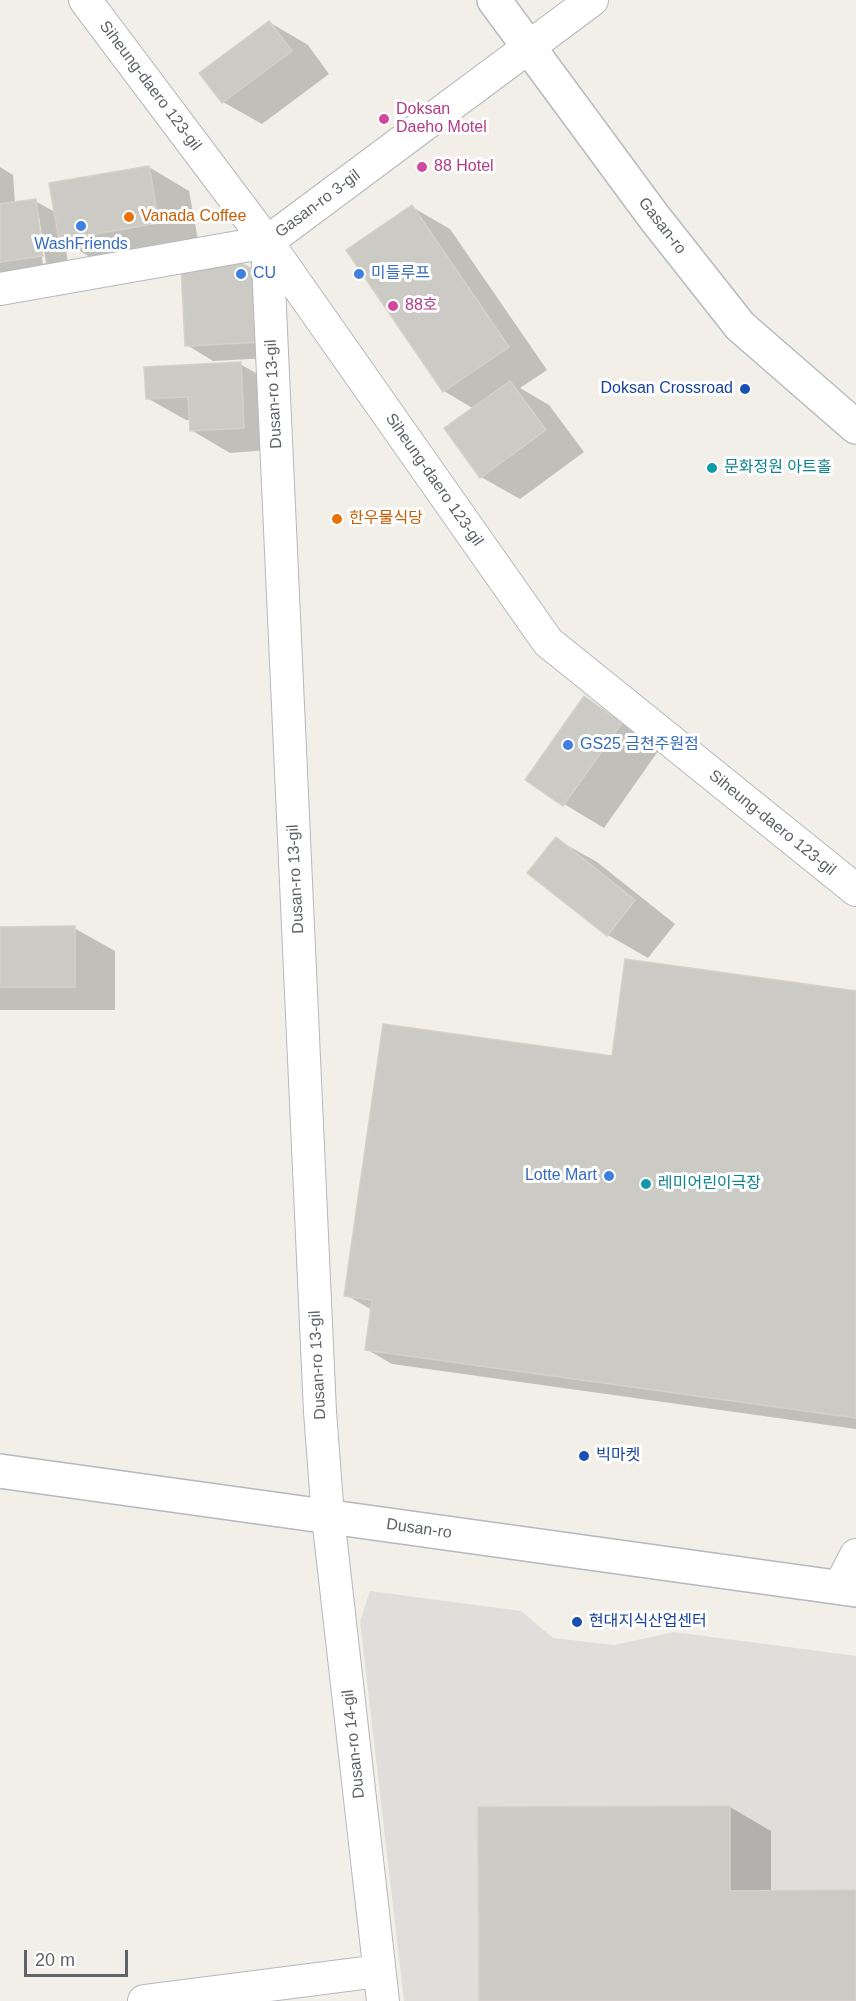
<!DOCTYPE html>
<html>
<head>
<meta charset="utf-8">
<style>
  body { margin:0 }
  #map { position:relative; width:856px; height:2001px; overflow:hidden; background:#f1efe8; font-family:Helvetica,sans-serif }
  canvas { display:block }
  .scale { position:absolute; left:24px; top:1950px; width:104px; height:27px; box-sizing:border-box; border:3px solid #5f6368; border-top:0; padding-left:8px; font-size:18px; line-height:21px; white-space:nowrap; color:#5f6368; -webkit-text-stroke:4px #fff; paint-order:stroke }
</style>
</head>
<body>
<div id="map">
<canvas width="856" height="2001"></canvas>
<div class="scale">20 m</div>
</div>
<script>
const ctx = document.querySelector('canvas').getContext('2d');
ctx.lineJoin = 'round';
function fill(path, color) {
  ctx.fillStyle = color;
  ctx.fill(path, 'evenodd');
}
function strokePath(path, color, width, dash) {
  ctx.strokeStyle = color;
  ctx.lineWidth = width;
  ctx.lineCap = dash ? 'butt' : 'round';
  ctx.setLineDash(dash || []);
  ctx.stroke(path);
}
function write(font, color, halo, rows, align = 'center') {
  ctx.font = font + ' Helvetica,"Noto Sans KR",sans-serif';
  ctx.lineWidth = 6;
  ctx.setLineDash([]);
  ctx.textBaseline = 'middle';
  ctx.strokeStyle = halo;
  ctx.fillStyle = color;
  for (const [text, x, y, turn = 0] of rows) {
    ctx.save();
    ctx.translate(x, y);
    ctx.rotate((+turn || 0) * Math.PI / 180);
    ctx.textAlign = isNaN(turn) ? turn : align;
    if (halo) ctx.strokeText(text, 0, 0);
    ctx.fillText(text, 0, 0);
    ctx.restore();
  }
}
fill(new Path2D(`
  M370 1591 521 1611 553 1638 614 1645 674 1632 856 1656V2001H404L360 1621Z`), '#e0deda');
fill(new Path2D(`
  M269 22 308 45 329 74 262 124 223 102 201 73Z
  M0 167 13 175 15 203 35 201 55 212 149 167 189 191 199 245 100 263 65 242 69 271 0 280ZM36 217H39L46 263 43 264Z
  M412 207 450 229 547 370 520 388 549 405 584 452 520 499 481 477 474 409 444 391Z
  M183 267 287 357 213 361 187 345Z
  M240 364 279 386 282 449 230 453 191 430V420H186L147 398Z
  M584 698 661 747 604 828 564 804Z
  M556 839 597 862 675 924 648 958 608 935Z
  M0 928H74L115 951V1010H0Z
  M856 993V1429L392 1364 366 1349 372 1310 346 1295 613 1058Z
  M730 1807 771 1831V1892L856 1891V2001H481Z`), '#0003');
const building = new Path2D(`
  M269 21 292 51 222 103 199 73Z
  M149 166 159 223 59 240 49 183Z
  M36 199 43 256 0 262V204Z
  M412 205 509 347 443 392 346 250Z
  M239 262 258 272 262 342 185 346 181 265Z
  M241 362 244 428 190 431 188 397 146 399 144 367Z
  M510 381 546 430 480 478 444 428Z
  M584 696 622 723 563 806 525 780Z
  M556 837 635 900 607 936 527 873Z
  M75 926V987H0V927Z
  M625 959 856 991V1418L365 1350 372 1300 344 1296 383 1024 612 1056Z
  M730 1806V1891L856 1890V2001H479L478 1807Z`);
fill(building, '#cccac5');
strokePath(building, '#d6d1c6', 1.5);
const minor = new Path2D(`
  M85 0 267 242 548 642 856 890
  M267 242 320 1412 328 1517 383 2001
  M0 289 267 242 592 0
  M839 1588 856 1555
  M144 2001 379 1971`);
const tertiary = new Path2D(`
  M0 1471 856 1590`);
const secondary = new Path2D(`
  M494 0 654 217 740 326 856 427`);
strokePath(minor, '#b5b8bc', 34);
strokePath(tertiary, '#b5b8bc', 36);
strokePath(secondary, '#b6babf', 36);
strokePath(minor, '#fff', 32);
strokePath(tertiary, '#fff', 33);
strokePath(secondary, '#fff', 33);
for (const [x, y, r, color] of [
  [384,119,6,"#d1479c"],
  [422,167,6,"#d1479c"],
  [129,217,6,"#e8710a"],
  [81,226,6,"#3f7fe0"],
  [241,274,6,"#3f7fe0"],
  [359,274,6,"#3f7fe0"],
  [393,306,6,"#d1479c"],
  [745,389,6,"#1a4fb4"],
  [712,468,6,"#0f9aa8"],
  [337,519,6,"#e8710a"],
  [568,745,6,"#3f7fe0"],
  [609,1176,6,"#3f7fe0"],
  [646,1184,6,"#0f9aa8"],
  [584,1456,6,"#1a4fb4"],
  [577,1622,6,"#1a4fb4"]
]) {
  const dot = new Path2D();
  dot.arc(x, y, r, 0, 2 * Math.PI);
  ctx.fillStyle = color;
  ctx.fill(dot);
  strokePath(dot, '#fff', 2);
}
write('16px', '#5f6368', '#fff', [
  ["Siheung-daero 123-gil",150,86,53],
  ["Gasan-ro 3-gil",318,204,-37],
  ["Gasan-ro",662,226,52],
  ["Dusan-ro 13-gil",274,394,-93],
  ["Siheung-daero 123-gil",434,480,55],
  ["Siheung-daero 123-gil",772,823,39],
  ["Dusan-ro 13-gil",296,879,-93],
  ["Dusan-ro 13-gil",318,1365,-93],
  ["Dusan-ro",419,1529,8],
  ["Dusan-ro 14-gil",354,1744,-96]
]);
write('16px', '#b23c85', '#fff', [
  ["Doksan",396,110],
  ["Daeho Motel",396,128],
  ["88 Hotel",434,167],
  ["88호",405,306]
], 'left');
write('16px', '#c56008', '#fff', [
  ["Vanada Coffee",141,217],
  ["한우물식당",349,519]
], 'left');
write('16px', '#366cbe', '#fff', [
  ["WashFriends",81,245,"center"],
  ["CU",253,274],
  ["미들루프",371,274],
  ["GS25 금천주원점",580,745],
  ["Lotte Mart",597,1176,"right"]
], 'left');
write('16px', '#164399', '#fff', [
  ["Doksan Crossroad",733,389,"right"],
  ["빅마켓",596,1456],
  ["현대지식산업센터",589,1622]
], 'left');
write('16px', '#0d838f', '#fff', [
  ["문화정원 아트홀",724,468],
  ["레미어린이극장",658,1184]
], 'left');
</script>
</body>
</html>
